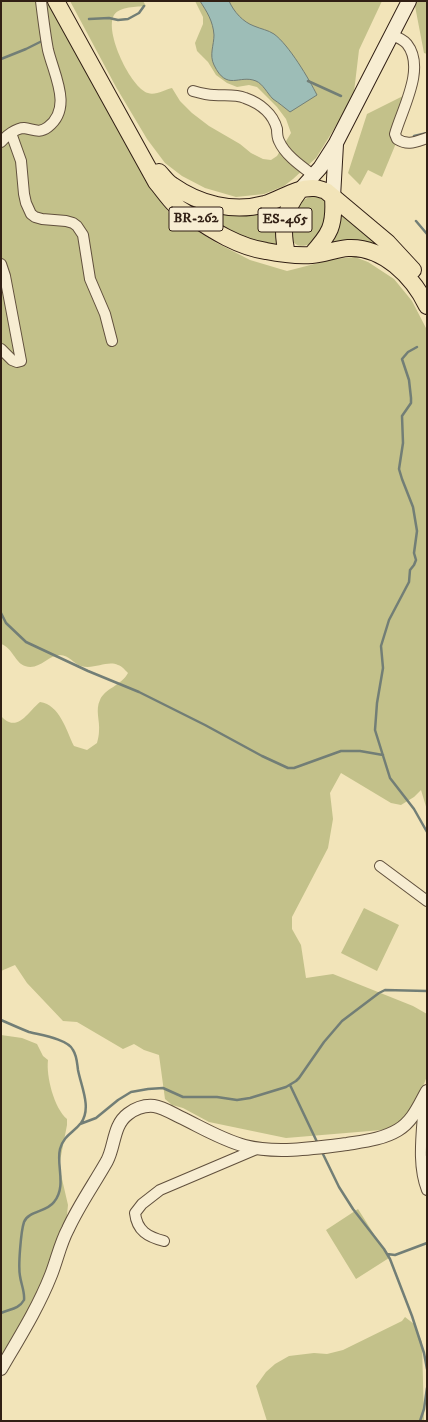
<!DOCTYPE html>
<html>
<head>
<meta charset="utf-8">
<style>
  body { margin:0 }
  #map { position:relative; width:428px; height:1422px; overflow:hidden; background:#f2e4b9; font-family:"IM FELL DW Pica",serif }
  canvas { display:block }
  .frame { position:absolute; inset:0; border:2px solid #311f14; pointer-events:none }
</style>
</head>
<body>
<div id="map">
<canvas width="428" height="1422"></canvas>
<div class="frame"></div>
</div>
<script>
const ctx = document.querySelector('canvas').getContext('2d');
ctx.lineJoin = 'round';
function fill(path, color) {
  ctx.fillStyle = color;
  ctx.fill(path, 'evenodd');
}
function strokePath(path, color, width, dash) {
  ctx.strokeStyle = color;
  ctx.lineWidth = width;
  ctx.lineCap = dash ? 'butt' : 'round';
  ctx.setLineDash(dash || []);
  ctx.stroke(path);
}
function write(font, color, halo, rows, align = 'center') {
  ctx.font = font + ' "IM FELL DW Pica",serif';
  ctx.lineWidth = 4;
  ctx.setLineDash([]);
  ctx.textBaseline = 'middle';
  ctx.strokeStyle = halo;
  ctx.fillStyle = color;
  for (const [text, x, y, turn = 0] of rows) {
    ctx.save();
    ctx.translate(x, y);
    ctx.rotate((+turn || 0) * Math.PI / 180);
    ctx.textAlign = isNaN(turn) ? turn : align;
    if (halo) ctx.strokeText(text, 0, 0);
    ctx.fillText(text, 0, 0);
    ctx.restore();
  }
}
fill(new Path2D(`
  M1 1H52L149 181 169 213 215 242 250 260 287 271 334 259 355 257 368 262 394 279 412 301 427 330V810L421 790 414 797 401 805 391 803 341 773 330 793 333 819 328 848 292 917V929L301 945 306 978 333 974 413 1006 427 1014V1076L414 1111 400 1124 382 1130 286 1138 209 1122 183 1108 172 1105 165 1099 159 1055 144 1050 134 1044 123 1049 77 1022 63 1021 27 983 15 965 1 971V716C3 718 6 721 9 722 21 727 31 709 40 702 60 705 66 730 74 746L87 750 97 743C98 739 99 735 99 731 100 721 95 710 100 700 105 688 121 686 128 673 125 670 122 666 118 665 107 660 94 670 81 666 74 664 69 655 60 655 48 655 39 671 25 666 15 663 13 648 1 644Z
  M70 1H143L146 6C137 7 120 6 114 15 104 32 131 88 148 93 155 96 166 89 172 88L180 101 192 113 209 126 240 144 251 153 263 159 271 160 277 156 291 133 286 119 277 107 257 87 249 85 237 87 227 83 216 75 208 62 197 51 195 43 203 24V17L195 1H382L359 50 354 92 344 113 316 158 293 179 284 186 264 194 236 197 205 188 182 176 165 163 147 139 116 87Z
  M417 1H427V54L424 53 415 6Z
  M405 95 399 136 382 177 368 170 360 185 348 173 367 114Z
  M172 191 216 210 289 199 279 249 242 237 210 223Z
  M313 196 323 199 329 207 320 240C308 245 298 251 290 238 292 218 291 202 313 196Z
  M341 209 410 274 328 244Z
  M364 908 399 925 377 971 341 953Z
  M1 1035 22 1038 37 1044 43 1056 48 1060C46 1076 54 1108 67 1119V1125L59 1166 68 1205 66 1224 40 1298 1 1363Z
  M358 1209 389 1258 356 1279 326 1230Z
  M405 1317 414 1324 422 1342 424 1421H267L256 1386 266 1372 275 1364 289 1356 314 1353 327 1354 343 1350 402 1321Z`), '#c3c18a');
const water = new Path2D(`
  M200 1H229C234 12 243 22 254 26 261 29 268 30 274 34 289 45 309 79 317 95L290 112C285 108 279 103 273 99 267 93 263 84 256 81 239 74 227 92 214 65 209 55 214 45 214 35 213 21 207 12 200 1Z`);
fill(water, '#9dbdb7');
strokePath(water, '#727e76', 1);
strokePath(new Path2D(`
  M89 19 109 18 118 20 128 19 139 13 144 6
  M1 59 26 49 44 40
  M308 81 341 96
  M414 136 427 133
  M416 221 427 234
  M417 347 408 352 402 359 409 380 411 398V403L402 416 403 443 399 469 402 479 413 507 417 531 414 553 416 560 414 565 410 570 409 582 389 620 381 646 383 668 377 703 375 730 390 778 414 809 427 832
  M1 613 6 623 26 642 88 671 139 692 205 725 262 756 288 768H294L341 751H360L383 755
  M1 1020C10 1024 19 1028 29 1032 40 1035 68 1039 73 1050 77 1056 77 1063 78 1070 81 1086 92 1108 81 1123 73 1133 64 1135 60 1149 56 1165 67 1186 54 1202 47 1212 28 1211 24 1222 21 1231 18 1266 20 1276 21 1284 25 1292 24 1300 19 1309 10 1309 1 1313
  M290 1085 318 1144
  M80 1124 96 1118 118 1100 131 1092 148 1089 163 1088 183 1097H217L237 1100 250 1098 286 1087 296 1081 299 1078 324 1042 342 1021 379 993 385 990 427 991
  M321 1150 339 1187 353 1209 384 1249 390 1259 412 1316 424 1353 427 1369
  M387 1254 395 1255 427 1243
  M420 1421 424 1409 427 1388`), '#727e76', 2.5);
const minor = new Path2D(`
  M391 35C397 37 403 39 407 44 426 68 402 109 395 134L397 139C408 146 415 142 427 138
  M193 91C200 93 207 95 214 95 225 96 235 94 245 98 259 103 273 113 277 129 277 133 277 137 279 141 285 155 301 166 313 175
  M11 133 21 161 24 194 26 203 31 214 35 217 42 219 66 221 73 223 77 226 83 235 90 279 105 314 112 341
  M1 142C6 136 16 128 24 128 33 129 39 134 48 127 73 108 54 75 48 50 45 34 43 17 41 1
  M1 264 5 276 21 361 17 362 12 360 1 349
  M380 866 427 901
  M424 1098C423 1128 416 1162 427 1190
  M164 1241C148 1237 137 1231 135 1213L142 1204 160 1190 259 1148`);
const tertiary = new Path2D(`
  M1 1369C19 1338 38 1308 51 1275 57 1260 60 1244 68 1229 79 1205 94 1184 107 1161 115 1146 113 1125 128 1114 136 1108 144 1105 154 1106 162 1107 172 1113 180 1117 201 1127 222 1140 245 1146 276 1154 316 1148 347 1144 365 1141 383 1139 398 1130 413 1121 419 1105 427 1091`);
const secondary = new Path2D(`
  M300 190 320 168 336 143 409 1
  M333 197 336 144`);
const trunk = new Path2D(`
  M56 1 156 182C162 189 168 198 175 205 179 209 185 212 190 215 213 231 239 247 266 251 281 254 297 256 312 255 324 254 336 249 348 248 383 246 413 277 427 306
  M159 172C163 176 167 182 172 185 199 204 233 213 265 204 281 199 297 187 314 188 318 188 322 190 326 191L388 243 413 270
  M287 254C281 228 283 212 300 190
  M311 255C330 234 335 226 333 197`);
strokePath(minor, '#61503d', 12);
strokePath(tertiary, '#61503d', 14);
strokePath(secondary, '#311f14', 16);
strokePath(trunk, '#311f14', 18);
strokePath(minor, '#f7edd2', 10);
strokePath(tertiary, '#f7edd2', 12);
strokePath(secondary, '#f7edd2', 14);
strokePath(trunk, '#f2e4b9', 16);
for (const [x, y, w] of [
  [196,219,54],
  [285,220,54]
]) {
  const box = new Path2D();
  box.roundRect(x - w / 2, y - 12, w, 24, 3);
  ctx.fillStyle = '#f7edd2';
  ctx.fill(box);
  strokePath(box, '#311f14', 1);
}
write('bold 14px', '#311f14', null, [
  ["BR-262",196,219],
  ["ES-465",285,220]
]);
</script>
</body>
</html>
